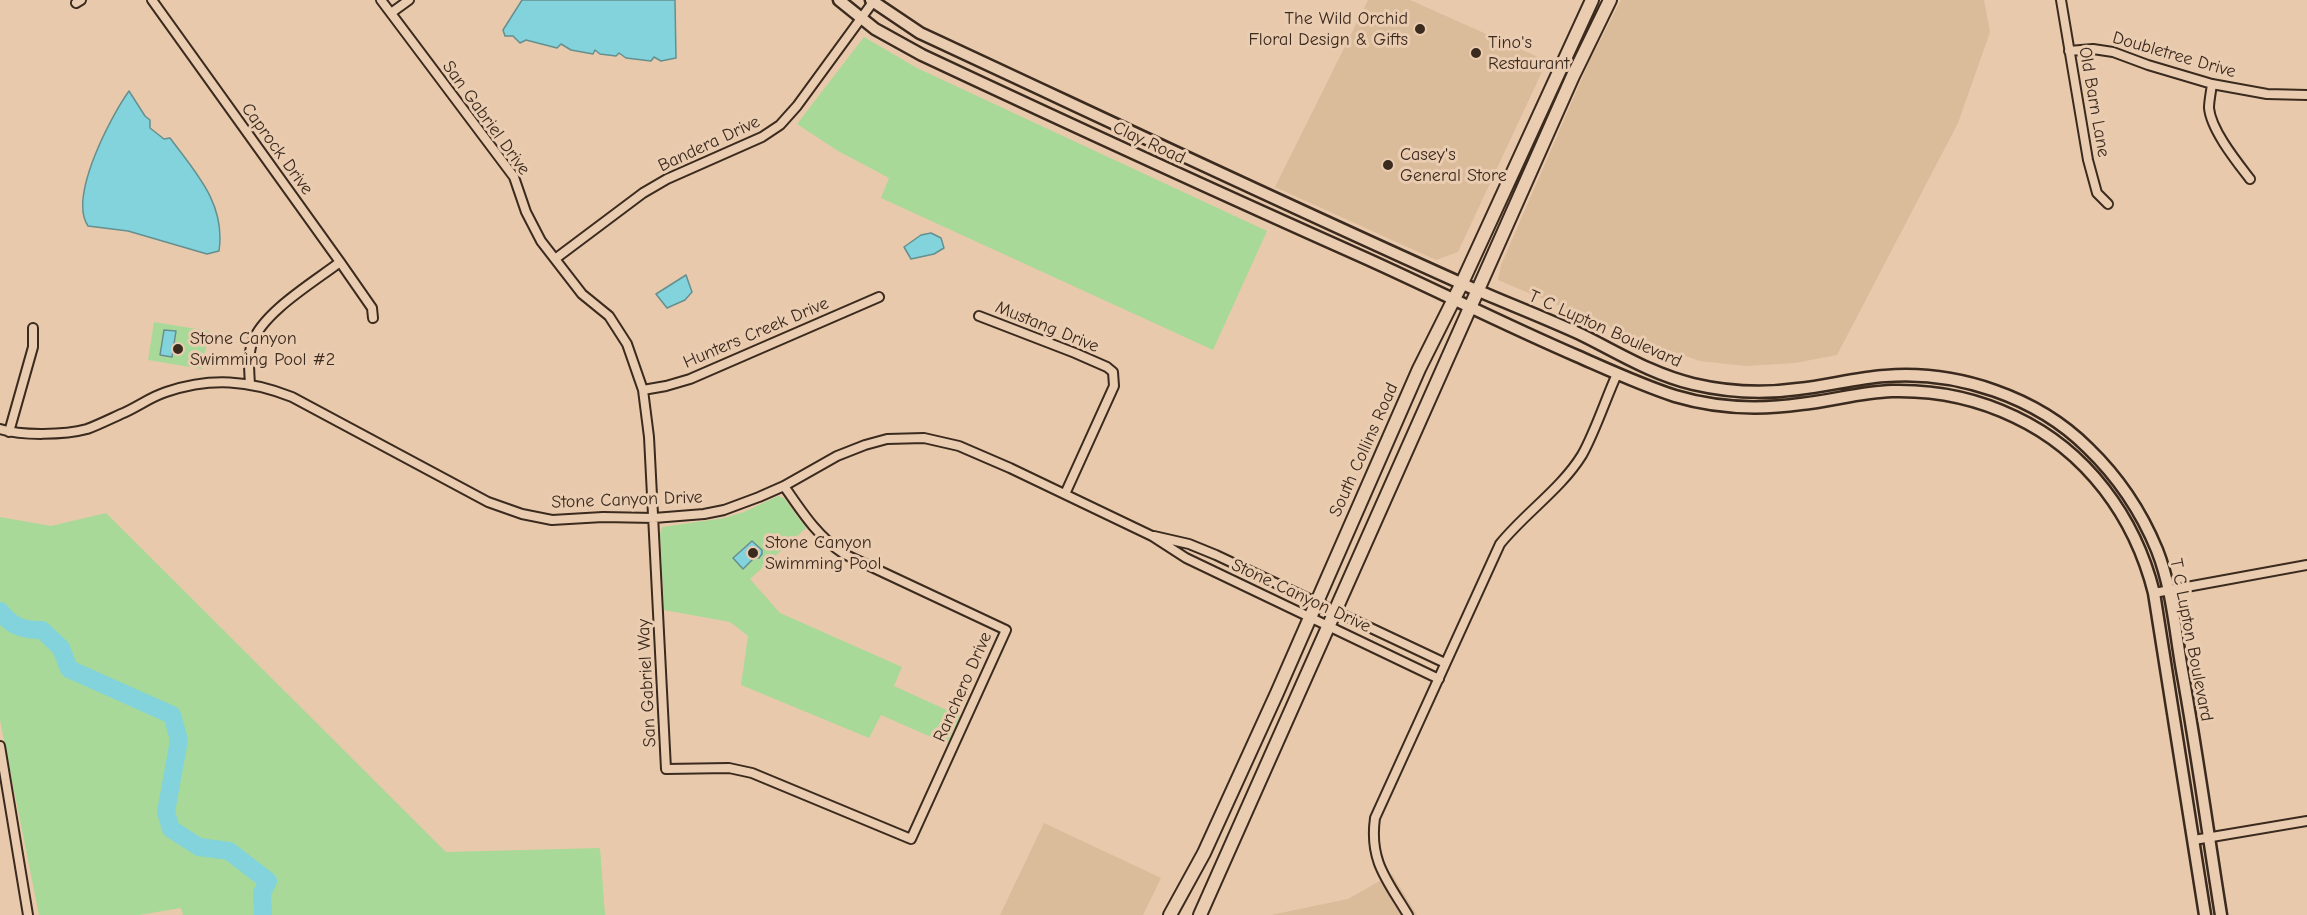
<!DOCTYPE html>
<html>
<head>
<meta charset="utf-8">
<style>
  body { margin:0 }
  canvas { display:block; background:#e8c9ab }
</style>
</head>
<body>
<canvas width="2307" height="915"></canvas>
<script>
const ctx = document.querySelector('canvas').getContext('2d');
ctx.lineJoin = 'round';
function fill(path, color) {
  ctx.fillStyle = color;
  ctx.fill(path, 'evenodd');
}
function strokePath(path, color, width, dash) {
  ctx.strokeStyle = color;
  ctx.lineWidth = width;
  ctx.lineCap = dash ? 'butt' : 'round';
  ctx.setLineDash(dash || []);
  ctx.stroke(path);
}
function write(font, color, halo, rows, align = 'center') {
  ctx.font = font + ' "Comic Neue",sans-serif';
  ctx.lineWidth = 6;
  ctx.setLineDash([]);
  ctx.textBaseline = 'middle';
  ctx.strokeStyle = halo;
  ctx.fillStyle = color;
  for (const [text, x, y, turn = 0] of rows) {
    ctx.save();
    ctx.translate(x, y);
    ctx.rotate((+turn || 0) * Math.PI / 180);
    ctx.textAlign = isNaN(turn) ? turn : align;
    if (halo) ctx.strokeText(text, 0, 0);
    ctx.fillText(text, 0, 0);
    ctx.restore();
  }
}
fill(new Path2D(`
  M1368 0H1410L1547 61 1458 252 1436 260 1275 187Z
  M1621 0H1984L1990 32 1958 123 1837 355 1795 363 1746 366 1700 361 1645 342 1498 280 1501 265 1590 60Z
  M1044 823 1161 878 1143 915H1000Z
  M1392 874 1417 915H1271L1348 899Z`), '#dabb9a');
fill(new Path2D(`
  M864 37 917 68 1267 231 1213 350 881 198 889 178 838 151 797 124Z
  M154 322 209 331 202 369 148 360Z
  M778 496 784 498 806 528 750 579 780 613 902 667 894 686 960 716 947 744 881 715 869 738 741 685 748 636 730 622 664 610 660 534 662 527 724 518 744 512Z
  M106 513 446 852 600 848 605 915H183L181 908 139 915H39L0 720V517L51 526Z`), '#a9d998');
const water = new Path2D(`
  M522 0H675L676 58 661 61 654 57 651 61 626 58 619 53 616 56 600 54 595 50 593 54 571 50 561 44 557 48 526 40 520 43 513 36H505L503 30Z
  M129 91 145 116 150 120V128L164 139 170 138C196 173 226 204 219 251L207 254 128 231 88 226C68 197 111 116 129 91Z
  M931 233 941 238 944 248 934 254 911 259 904 247 921 235Z
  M686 275 692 292 685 300 667 308 656 294Z
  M164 330 176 331 172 357 160 355Z
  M752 541 762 550V554L759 558 755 557 743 569 733 558Z`);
fill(water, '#82d3db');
strokePath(water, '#668f8f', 1.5);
strokePath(new Path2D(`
  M0 611C12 627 23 630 42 630L61 648 69 669 172 715 179 740 166 812 171 829 199 847 229 851 268 881 262 893 263 915`), '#82d3db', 18);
const street = new Path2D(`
  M152 0 340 262 372 308 373 318
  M381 0 514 177 526 212 541 241 582 294 609 316 627 344 643 390 649 437 666 769 729 768 752 773 911 839 1006 630 844 554C817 536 802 512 784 486
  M2061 0 2088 160 2097 193 2108 204
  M76 3 81 0
  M391 13 409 0
  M2069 51 2093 49 2113 52 2148 65 2212 84 2267 94 2307 95
  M2212 84C2211 92 2209 101 2209 108 2211 130 2237 162 2250 179
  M555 259 643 193 667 179 762 137 780 125 797 106 873 2
  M979 316 1075 353 1107 367 1113 372 1114 386 1065 494
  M250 384C249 370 248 356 252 343 263 312 314 282 340 262
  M643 390 666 386 690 379 879 297
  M0 429C21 436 65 435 87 429 98 425 110 419 121 414 136 408 150 397 166 392 211 377 249 380 292 397L488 502 522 514 552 520 603 517 654 518 704 514 724 510 759 497 784 486 837 456 865 445 887 439 924 438 959 446 1010 468 1152 536 1186 558 1439 679
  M9 432 33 347V328
  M1154 536 1189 544 1216 555 1445 663
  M2154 593 2307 565
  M0 746 28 915
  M2194 840 2307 821
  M1408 915C1387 880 1369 861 1375 818L1500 544C1525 513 1561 489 1582 455 1595 432 1606 398 1617 374`);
const secondary = new Path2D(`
  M839 0 875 29 922 55C1069 124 1217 192 1365 258 1436 290 1505 325 1577 356 1609 370 1641 385 1675 396 1715 408 1759 410 1801 404 1831 401 1861 392 1892 391 1934 390 1976 398 2015 417 2087 451 2135 517 2154 593L2205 915
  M871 0 920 33C1105 119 1288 206 1474 289 1509 304 1545 318 1580 334 1617 352 1651 374 1693 384 1727 392 1763 394 1798 389 1827 386 1856 378 1885 376 1957 370 2037 397 2088 448 2117 476 2141 511 2157 550 2172 588 2175 630 2182 670 2197 752 2208 834 2221 915`);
const primary = new Path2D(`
  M1170 915 1204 853 1277 693 1419 369 1462 283 1592 0
  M1200 915 1573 76 1610 0`);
strokePath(street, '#3b2a1e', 12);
strokePath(secondary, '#3b2a1e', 15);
strokePath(primary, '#3b2a1e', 16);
strokePath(street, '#eaccb1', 8);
strokePath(secondary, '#eaccb1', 10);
strokePath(primary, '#eaccb1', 12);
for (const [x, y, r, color] of [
  [1420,29,6,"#3b2a1e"],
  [1476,53,6,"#3b2a1e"],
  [1388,165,6,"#3b2a1e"],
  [178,349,6,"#3b2a1e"],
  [753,553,6,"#3b2a1e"]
]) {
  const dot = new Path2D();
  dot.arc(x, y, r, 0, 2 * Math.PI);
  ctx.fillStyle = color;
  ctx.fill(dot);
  strokePath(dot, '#eaccb1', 2);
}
write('18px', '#3b2a1e', '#eaccb1', [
  ["The Wild Orchid",1408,19,"right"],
  ["Floral Design & Gifts",1408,40,"right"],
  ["Tino's",1488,43],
  ["Restaurant",1488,64],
  ["Casey's",1400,155],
  ["General Store",1400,176],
  ["Stone Canyon",190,339],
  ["Swimming Pool #2",190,360],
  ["Stone Canyon",765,543],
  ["Swimming Pool",765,564]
], 'left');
write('18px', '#3b2a1e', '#eaccb1', [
  ["Doubletree Drive",2174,55,16],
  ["Old Barn Lane",2094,102,80],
  ["San Gabriel Drive",486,118,54],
  ["Clay Road",1149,143,25],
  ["Bandera Drive",709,144,-25],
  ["Caprock Drive",277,149,54],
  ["Mustang Drive",1047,327,22],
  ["T C Lupton Boulevard",1605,329,24],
  ["Hunters Creek Drive",756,333,-23],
  ["South Collins Road",1364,450,-66],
  ["Stone Canyon Drive",627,500,-2],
  ["Stone Canyon Drive",1301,596,25],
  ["T C Lupton Boulevard",2191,640,79],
  ["San Gabriel Way",647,683,-93],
  ["Ranchero Drive",963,687,-66]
]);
</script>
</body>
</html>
